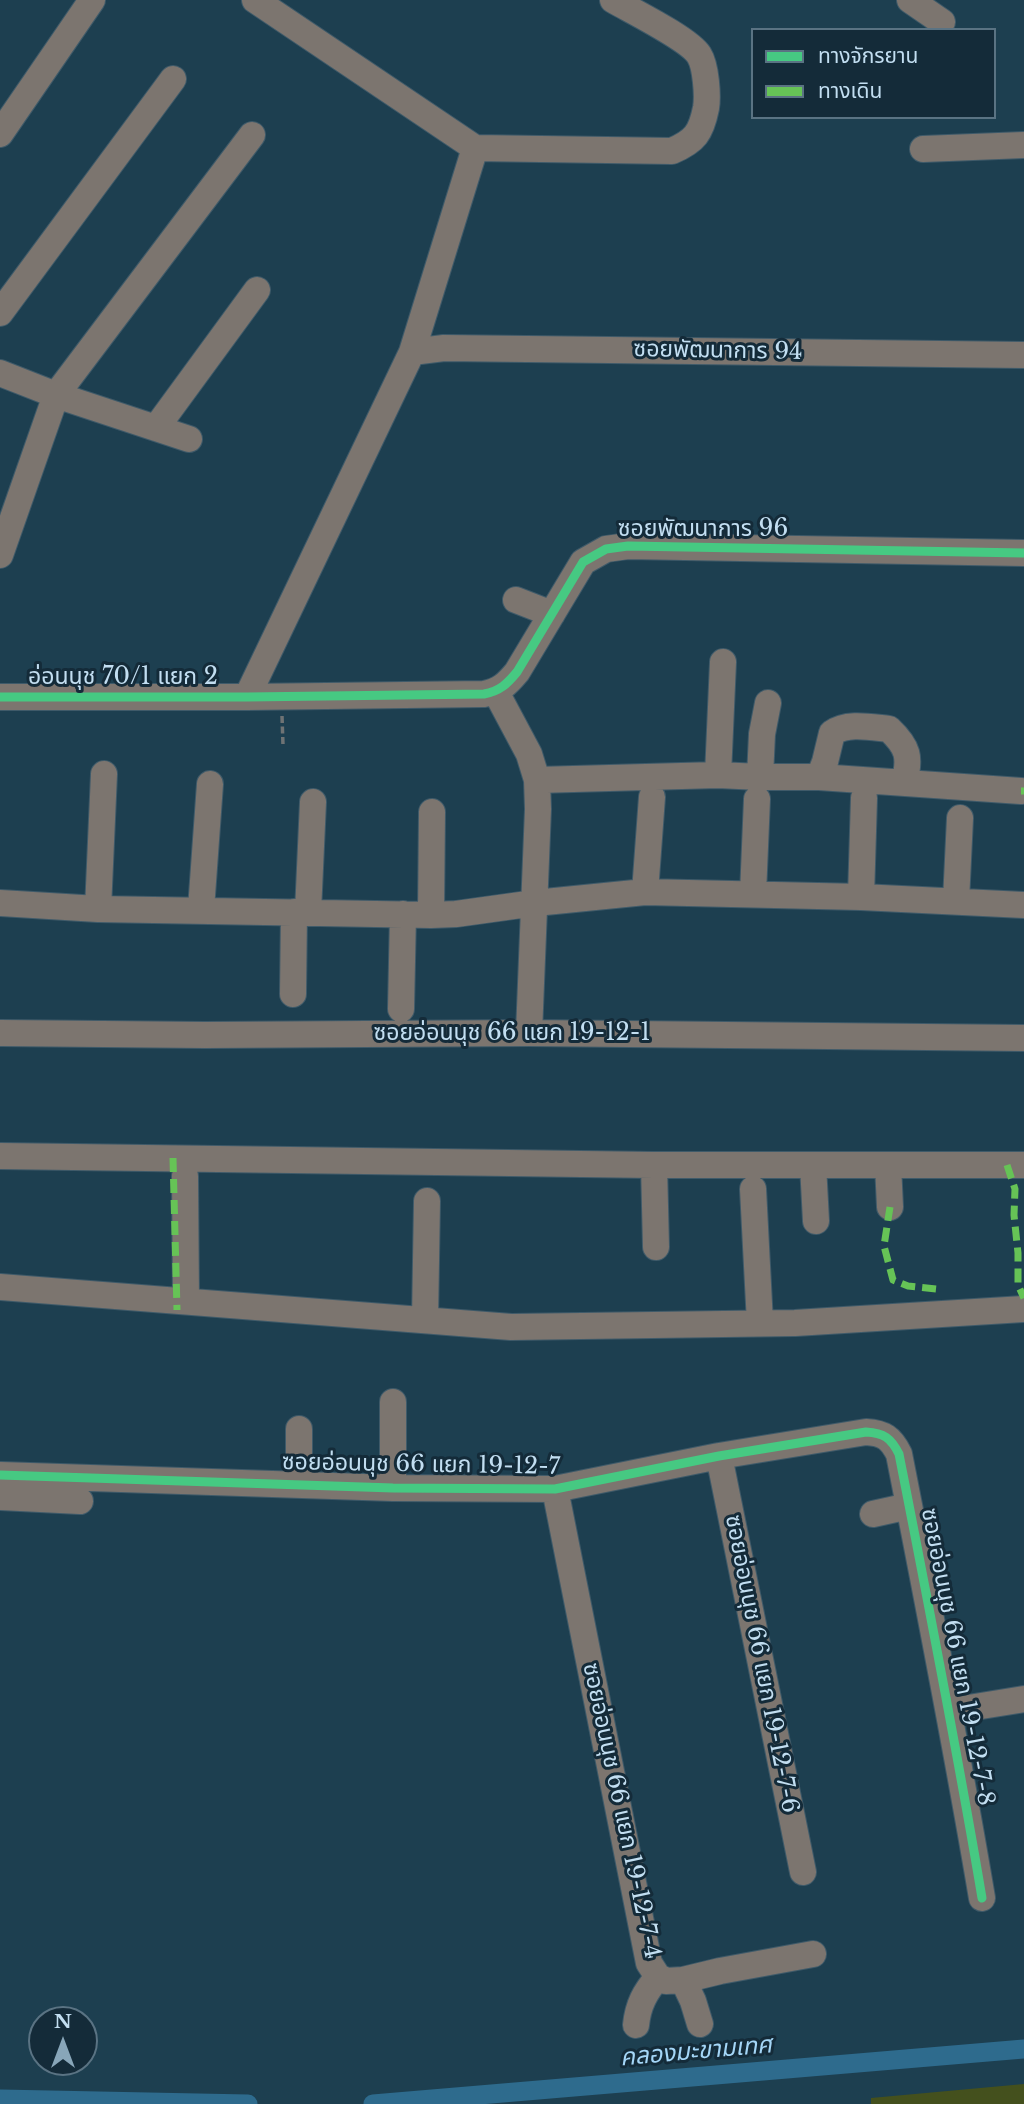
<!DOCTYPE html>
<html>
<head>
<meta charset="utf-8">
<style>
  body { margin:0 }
  #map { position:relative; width:1024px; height:2104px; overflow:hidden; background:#1d3f50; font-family:"Libre Baskerville","Noto Sans Thai",serif }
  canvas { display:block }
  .legend { position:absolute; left:751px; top:28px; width:245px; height:91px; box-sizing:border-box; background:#142b39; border:2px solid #5a7383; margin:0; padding:9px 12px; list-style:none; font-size:21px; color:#c2def1 }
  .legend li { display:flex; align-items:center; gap:14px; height:35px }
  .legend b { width:35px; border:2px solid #5a7383 }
  .north { position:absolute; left:28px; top:2006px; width:70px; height:70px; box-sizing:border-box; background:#142b39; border:2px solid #5a7383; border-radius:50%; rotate:0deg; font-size:19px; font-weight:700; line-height:28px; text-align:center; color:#c2def1 }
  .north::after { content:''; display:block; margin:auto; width:24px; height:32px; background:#88a6b9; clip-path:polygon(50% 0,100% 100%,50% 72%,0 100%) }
</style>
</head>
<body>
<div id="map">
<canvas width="1024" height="2104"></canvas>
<ul class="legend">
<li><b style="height:9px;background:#46c982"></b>ทางจักรยาน</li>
<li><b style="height:9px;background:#66c356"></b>ทางเดิน</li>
</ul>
<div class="north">N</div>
</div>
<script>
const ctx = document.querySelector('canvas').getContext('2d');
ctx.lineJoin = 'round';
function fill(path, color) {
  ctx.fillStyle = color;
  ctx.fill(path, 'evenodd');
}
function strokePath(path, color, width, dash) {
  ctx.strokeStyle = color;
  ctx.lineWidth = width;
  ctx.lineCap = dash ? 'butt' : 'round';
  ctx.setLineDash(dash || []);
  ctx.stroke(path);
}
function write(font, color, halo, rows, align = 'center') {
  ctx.font = font + ' "Libre Baskerville","Noto Sans Thai",serif';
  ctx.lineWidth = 6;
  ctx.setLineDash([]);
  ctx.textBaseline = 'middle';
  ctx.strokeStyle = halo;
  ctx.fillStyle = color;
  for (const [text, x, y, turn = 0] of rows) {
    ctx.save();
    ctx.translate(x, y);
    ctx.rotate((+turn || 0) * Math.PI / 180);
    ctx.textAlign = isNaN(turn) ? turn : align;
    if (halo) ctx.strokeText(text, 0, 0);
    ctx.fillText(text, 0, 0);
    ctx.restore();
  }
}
fill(new Path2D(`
  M1024 2084V2104H871V2098Z
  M0 2099 248 2104H0Z`), '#44501d');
strokePath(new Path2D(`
  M0 2099 248 2104
  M373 2104 1024 2049`), '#2e6b8d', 19);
const minor = new Path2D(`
  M255 0 475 148
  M910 0 942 22
  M0 134 92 0
  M923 149 1024 145
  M0 313 173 79
  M412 352 444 348 1024 355
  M0 373 56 395 0 555
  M156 428 257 290
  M189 439 56 395 252 135
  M516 600 552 614
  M496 692 529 754 537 780 538 809 529 1033
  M0 697H247L484 694C500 691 507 684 517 672L583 562 606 549 628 546 1024 553
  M247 697 412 352 475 148 672 151C695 141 701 133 706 108 708 96 706 66 699 55 689 39 632 11 613 0
  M718 775 723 662
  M760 777 762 734 768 703
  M819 777 825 762 832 733C847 722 870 727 889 729 908 747 911 757 904 783
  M537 780 718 775 760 777H819L1021 791
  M645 892 652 797
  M753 894 757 799
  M861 897 864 798
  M956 901 960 818
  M0 903 98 909 431 915 456 914 535 903 645 892 861 897 1024 905
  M98 909 104 774
  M201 909 210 784
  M308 912 313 802
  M431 915 432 812
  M293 994 294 912
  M401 1009 403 914
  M0 1033 205 1035 529 1033 1024 1038
  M0 1156 654 1165H1024
  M654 1165 656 1247
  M813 1165 816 1221
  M888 1165 890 1207
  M185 1176 186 1301
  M753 1189 760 1323
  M0 1287 511 1327 795 1323 1024 1309
  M425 1320 427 1201
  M299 1429V1484
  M719 1456 803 1872
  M0 1475 393 1488 555 1489 719 1456 866 1432C884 1433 891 1438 899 1454 928 1602 957 1749 982 1898
  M393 1488V1402
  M555 1489 649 1963 658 1977 666 1981 683 1980 720 1971 813 1954
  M0 1497 80 1501
  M873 1514 909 1506
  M950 1711 1024 1699
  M683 1980 693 2001 700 2024
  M636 2025C638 2005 645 1992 658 1977`);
strokePath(minor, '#3f5a69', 28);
strokePath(new Path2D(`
  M282 716 283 745`), '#6f7374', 3.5, [7, 3.5]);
strokePath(minor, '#7c756f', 26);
strokePath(new Path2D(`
  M1021 791H1024
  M173 1158 177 1310
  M1007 1165 1015 1189 1014 1215 1018 1253V1285L1024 1298
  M890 1207 884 1246 893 1280 908 1286 936 1289`), '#66c356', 7, [14, 7]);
strokePath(new Path2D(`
  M0 697H247L484 694C500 691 507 684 517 672L583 562 606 549 628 546 1024 553
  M0 1475 393 1488 555 1489 719 1456 866 1432C884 1433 891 1438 899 1454 928 1602 957 1749 982 1898`), '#46c982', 9);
write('23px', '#c2def1', '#142b39', [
  ["ซอยพัฒนาการ 94",718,351,1],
  ["ซอยพัฒนาการ 96",703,530],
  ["อ่อนนุช 70/1 แยก 2",123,678],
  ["ซอยอ่อนนุช 66 แยก 19-12-1",512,1034],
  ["ซอยอ่อนนุช 66 แยก 19-12-7",421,1465,1],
  ["ซอยอ่อนนุช 66 แยก 19-12-7-8",957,1657,79],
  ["ซอยอ่อนนุช 66 แยก 19-12-7-6",761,1664,79],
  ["ซอยอ่อนนุช 66 แยก 19-12-7-4",621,1811,78]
]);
write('italic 24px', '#a4d6f7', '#142b39', [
  ["คลองมะขามเทศ",696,2052,-5]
]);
</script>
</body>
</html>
